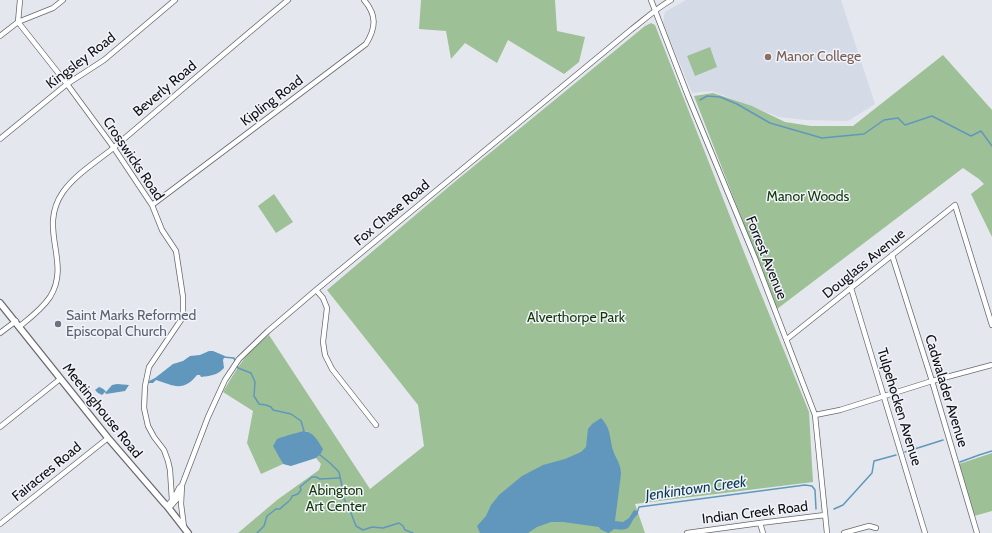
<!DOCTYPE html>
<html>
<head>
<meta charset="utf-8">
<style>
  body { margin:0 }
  canvas { display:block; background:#e4e7ed }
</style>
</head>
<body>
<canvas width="992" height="533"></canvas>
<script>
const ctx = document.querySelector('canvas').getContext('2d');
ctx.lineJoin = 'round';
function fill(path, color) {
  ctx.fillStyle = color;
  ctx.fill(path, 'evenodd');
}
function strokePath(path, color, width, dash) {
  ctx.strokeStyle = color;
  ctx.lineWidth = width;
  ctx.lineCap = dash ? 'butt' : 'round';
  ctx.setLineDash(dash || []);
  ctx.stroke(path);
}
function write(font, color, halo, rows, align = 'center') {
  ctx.font = font + ' Cabin,sans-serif';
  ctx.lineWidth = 3;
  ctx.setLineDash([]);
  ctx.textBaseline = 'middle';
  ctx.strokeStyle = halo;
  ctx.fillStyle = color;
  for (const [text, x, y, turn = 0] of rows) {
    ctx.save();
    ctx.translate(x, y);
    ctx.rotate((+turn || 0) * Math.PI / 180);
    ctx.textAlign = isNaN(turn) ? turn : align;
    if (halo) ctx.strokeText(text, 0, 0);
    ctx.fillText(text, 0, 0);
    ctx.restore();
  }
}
fill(new Path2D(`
  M686 0H841L875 104 848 121 805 120 779 117 712 91 692 93 663 23 665 12Z`), '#d5dae7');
fill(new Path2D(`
  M421 0H555L557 31 585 37 579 62 564 74 508 40 497 63 465 43 451 59 446 31 419 29Z
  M651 23 655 25 746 257 809 412 813 482 635 504 645 533H238L277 500 319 470 321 464 316 458 320 455 307 431H303L293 435 284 436 274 446 283 464 261 474 247 443 253 411 223 392C232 377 241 360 254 348 259 343 264 339 269 335L370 489 424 446 418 405 327 290 452 184 645 26Z
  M710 47 717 67 695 76 687 56Z
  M943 55 992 110V237L971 194 984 184 979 179 963 168 777 309 694 96 713 93 752 106 785 122 811 126H853Z
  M274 194 293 222 276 233 258 206Z
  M992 453V511L974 516 959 464Z`), '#9ec096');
fill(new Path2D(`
  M209 351H213L225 356 223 360 224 368C218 375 210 376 201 377L200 375H197C189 385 181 389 168 384 164 383 160 381 156 380L153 383H149V381L155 378 173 364 183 361 190 356 200 355Z
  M117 384 129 385 125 391 106 394 105 392 102 395 98 393 95 390 99 387C102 388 104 389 106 392L112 385Z
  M601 418C612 429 609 440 614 453 617 460 621 465 621 474L615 521 623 522 629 518 634 510 637 511 638 514C627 524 634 532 614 529L609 533H608L600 529 599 527 563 522H551L537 527 528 533H480L477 526 486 516 491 505 499 495 522 476 543 465 565 459 581 452 586 447 588 429 592 424Z
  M303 431C313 431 318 441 323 449L320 455 316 458 291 466 283 464 273 446 277 439C286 435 294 434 303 431Z`), '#6197bd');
strokePath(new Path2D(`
  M700 100 707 96 720 97 737 104 770 123 822 138 864 134 884 120 898 118 905 125 932 116 971 136 981 131 992 146
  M223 357 234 358 235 361
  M237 365 238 368 251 373 255 382 254 396 259 404 266 405 271 407 273 410 291 414 301 421 304 431
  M905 452 943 440
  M320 455 330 463 339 472 342 486 343 497 349 508 356 526 363 530 372 527 383 528 399 523 403 526 405 530 413 533
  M960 462 979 455 992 451
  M834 509 843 505 872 473 874 461 896 455
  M637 513 639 507 805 485 812 486 815 490 816 509
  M257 533 264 526 267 516 276 509H280C284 504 291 502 292 496L298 494 301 490 300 487 312 477H316L320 479 339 478`), '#6197bd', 1.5);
const minor = new Path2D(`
  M20 0 18 22 67 84 114 148 152 205 162 230 176 251 183 297V317L149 367 145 386 144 408 148 426 154 437 164 450 168 461 170 470 172 500
  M651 0 688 96 755 258 815 415 827 533
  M0 36 18 22 53 8 63 0
  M0 139 67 84 104 60 175 0
  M152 205 366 44C376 28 377 15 364 0
  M892 255 932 381 977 533
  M851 288 925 533
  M316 290 323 298 327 308 323 342 325 355 332 369 376 425
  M20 326C30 318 42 309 50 297 72 262 37 229 63 192 75 175 96 162 112 149 171 99 229 49 288 0
  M0 333 16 321
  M787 339 851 288 955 205 992 325
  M815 415 840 410 932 381 992 365
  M0 427 60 379
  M167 506 174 498 179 488 182 485
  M169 508 178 498 180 494
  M760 523 763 533
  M0 524 108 438
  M184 527 181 504 182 485 208 417 225 380 239 359 268 331 316 290 632 29C645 19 657 8 671 0
  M687 533 760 523 825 515
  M844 533 869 526 876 528`);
const tertiary = new Path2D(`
  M0 303 108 438 164 503 167 506 188 533`);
strokePath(minor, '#66696e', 6);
strokePath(tertiary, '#66696e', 8);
strokePath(minor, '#fff', 4.5);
strokePath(tertiary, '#fff', 5.5);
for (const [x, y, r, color] of [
  [768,57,4,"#8d6e63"],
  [58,324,4,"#6b7280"]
]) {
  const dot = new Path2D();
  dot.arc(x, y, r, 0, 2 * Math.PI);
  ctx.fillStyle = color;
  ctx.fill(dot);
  strokePath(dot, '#f1f4fa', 1.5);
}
write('14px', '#785e54', '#f1f4fa', [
  ["Manor College",776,57]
], 'left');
write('14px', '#0f1012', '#f1f4fa', [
  ["Kingsley Road",81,61,-37],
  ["Beverly Road",165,89,-40],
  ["Kipling Road",272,101,-37],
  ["Crosswicks Road",133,159,56],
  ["Fox Chase Road",392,213,-40],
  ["Forrest Avenue",766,258,68],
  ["Douglass Avenue",864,264,-39],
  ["Cadwalader Avenue",946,391,73],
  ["Tulpehocken Avenue",899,407,73],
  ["Meetinghouse Road",102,411,51],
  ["Fairacres Road",47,472,-39],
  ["Indian Creek Road",755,513,-7]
]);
write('14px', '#123805', '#f1f4fa', [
  ["Manor Woods",808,197],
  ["Alverthorpe Park",576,318],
  ["Abington",336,491],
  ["Art Center",336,507]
]);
write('14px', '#5b616d', '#f1f4fa', [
  ["Saint Marks Reformed",66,316],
  ["Episcopal Church",66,332]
], 'left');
write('italic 15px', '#0a3852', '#f1f4fa', [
  ["Jenkintown Creek",696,489,-8]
]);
</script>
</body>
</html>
